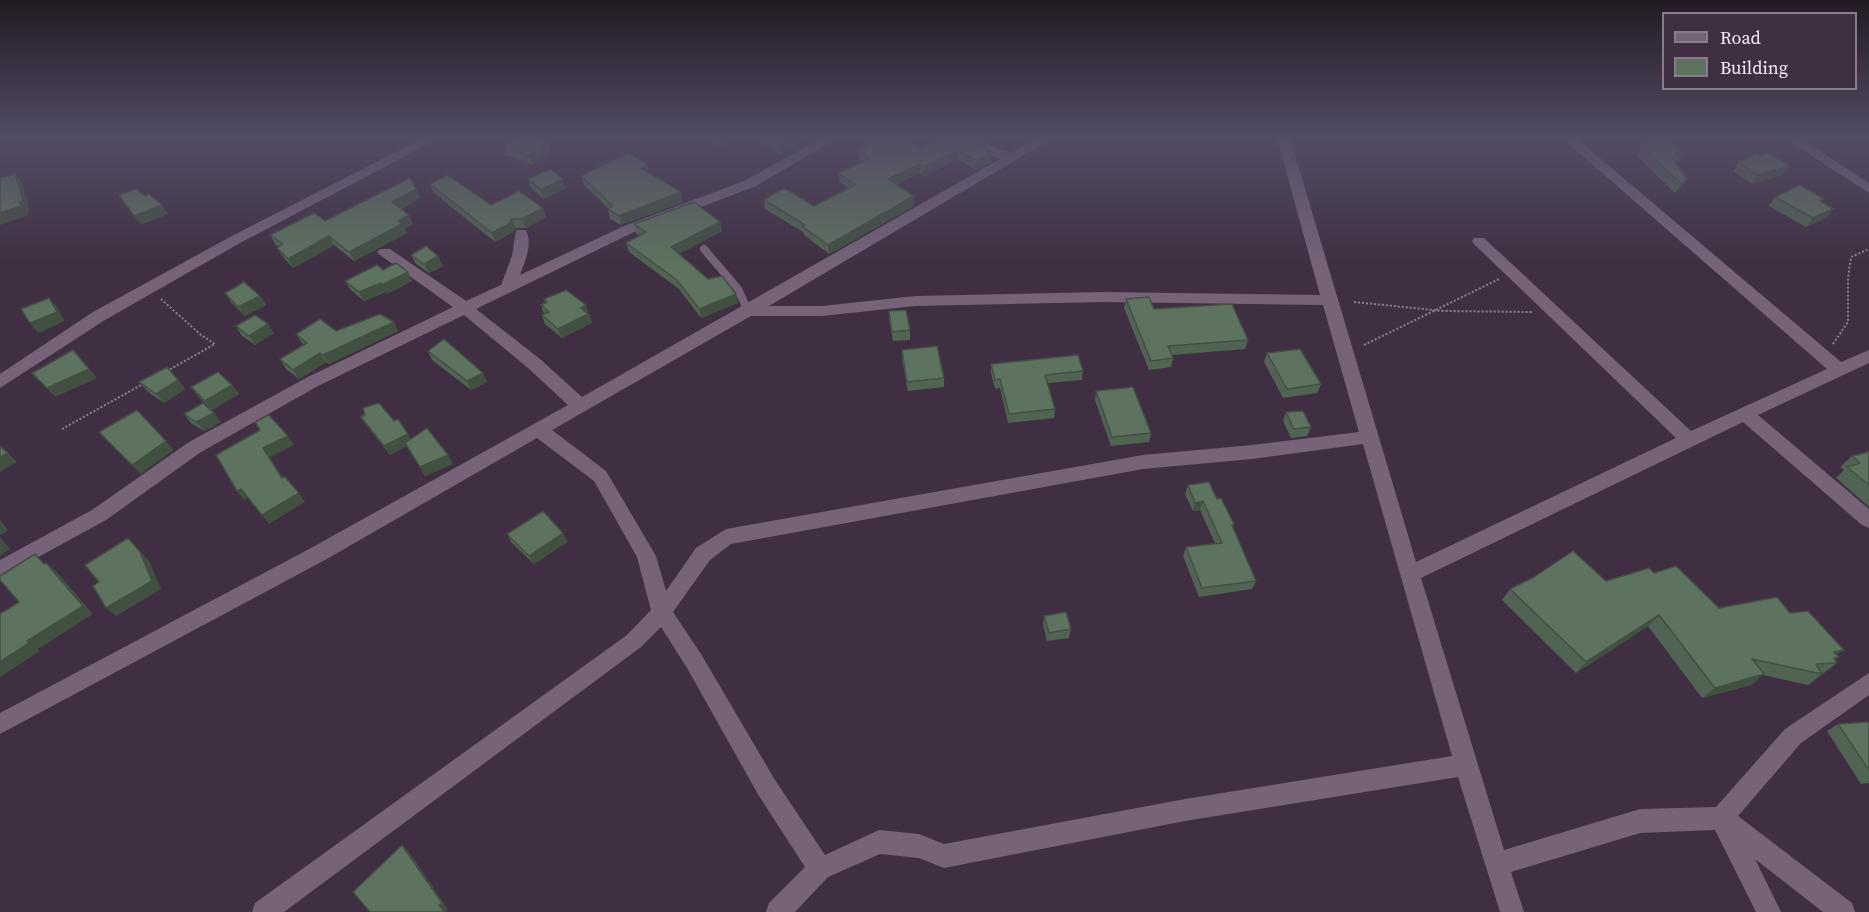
<!DOCTYPE html>
<html>
<head>
<meta charset="utf-8">
<style>
  body { margin:0 }
  #map { position:relative; width:1869px; height:912px; overflow:hidden; background:#402f42; font-family:"Source Serif 4",serif }
  canvas { display:block }
  .legend { position:absolute; left:1662px; top:12px; width:195px; height:78px; box-sizing:border-box; background:#402f42; border:2px solid #897b8b; margin:0; padding:8px 10px; list-style:none; font-size:18px; color:#f6ecf8 }
  .legend li { display:flex; align-items:center; gap:12px; height:30px }
  .legend b { width:30px; border:2px solid #897b8b }
</style>
</head>
<body>
<div id="map">
<canvas width="1869" height="912"></canvas>
<ul class="legend">
<li><b style="height:8px;background:#766378"></b>Road</li>
<li><b style="height:16px;background:#5e735f"></b>Building</li>
</ul>
</div>
<script>
const ctx = document.querySelector('canvas').getContext('2d');
ctx.lineJoin = 'round';
function strokePath(path, color, width, dash) {
  ctx.strokeStyle = color;
  ctx.lineWidth = width;
  ctx.lineCap = dash ? 'butt' : 'round';
  ctx.setLineDash(dash || []);
  ctx.stroke(path);
}
function fill(path, color) {
  ctx.fillStyle = color;
  ctx.fill(path, 'evenodd');
}
strokePath(new Path2D(`
  M161 299 201 335 215 344 167 371
  M1354 302 1443 311 1532 312
  M1833 344 1848 322V278L1851 257 1869 249
  M1364 345 1499 279
  M62 429 143 384`), '#8f8191', 2, [2, 2]);
strokePath(new Path2D(`
  M704 249 738 289 748 311`), '#766378', 8);
fill(new Path2D(`
  M423 138H440L240 243 105 320 0 388V374L93 312 230 237Z
  M822 138H838L754 187 634 232 476 309 540 359 582 397 1000 159 983 153 965 138H979L993 147 1010 153 1037 138H1053L769 306H822L915 296 1104 292 1320 295 1277 138H1290L1416 562 1676 438 1474 244 1472 241 1474 238H1484L1691 431 1827 369 1562 138H1576L1841 362 1869 350V363L1758 415 1869 509V528L1862 525 1743 422 1421 578 1504 850 1640 809 1716 807 1785 729 1869 673V695L1801 743 1738 816 1852 903 1855 912H1823L1755 859 1781 912H1756L1715 830 1640 833 1511 872 1524 912H1500L1458 777 1185 821 944 868 919 858 880 854 828 877 795 912H766L769 903 805 867 759 796 687 668 661 627 641 647 284 912H252L255 903 627 635 651 610 637 557 594 481 537 438 325 560 0 734V713L311 548 568 405 528 368 464 315 318 386 201 452 106 520 0 578V560L92 510 189 442 306 378 453 307 380 255 377 252 380 249H390L466 301 501 285 512 256 516 230H526C533 244 525 262 520 275L624 226 744 181ZM1104 302 1323 305 1359 432 1252 445 1143 455 726 529 696 548 666 591 656 556 606 471 552 430 751 316H822L915 306ZM1363 444 1452 756 1185 799 944 844 919 834 879 830 825 855 775 780 701 654 673 612 710 560 731 544 1143 469 1252 459Z
  M1784 138H1800L1869 183V193Z`), '#766378');
fill(new Path2D(`
  M704 138H735L719 147Z
  M752 138H797L798 144 781 154Z
  M860 138H906L921 148 943 138 991 162 975 170 958 159 924 176 920 173 896 184 914 206 829 254 804 235 803 232 765 209 764 200 814 206 848 188 840 182 839 173 863 162 859 159 858 150 868 145 860 140Z
  M1644 139 1684 152 1676 163 1687 179 1681 188 1675 193 1636 155 1640 149 1639 148Z
  M504 146 551 152 532 165 507 155Z
  M1739 162 1790 166 1783 175 1751 184 1733 171Z
  M647 165 649 172 681 192 683 202 621 225 610 219 608 209H609L584 185 581 176Z
  M528 179H563L566 188 544 199 531 188Z
  M430 184 491 205 546 217 526 228H515L513 232 495 242 434 193Z
  M416 189 420 198 401 209 413 224 404 229 407 233 354 261 334 245 293 268 283 257 277 248 279 247 275 244 270 235 325 221Z
  M1775 197 1822 202 1833 209 1826 218 1806 227 1769 206Z
  M720 222 722 231 678 254 708 279 738 303 701 318 679 289 629 252 626 243 640 236 636 234 634 224Z
  M411 255 443 266 429 273 416 264Z
  M408 272 412 281 387 294 386 292 364 301 351 290 345 281Z
  M225 293 260 296 266 305 245 316 231 302Z
  M544 299 589 314 592 323 562 338 545 324 542 315 544 314 541 305 545 303Z
  M1126 299 1154 309 1248 340 1245 349 1172 355 1173 358 1171 367 1149 370 1124 308Z
  M889 311 910 330V340L893 341 889 320Z
  M394 322 398 331 329 364 326 362 299 379 286 369 280 359 304 345 302 343 296 334 336 331Z
  M236 326 274 333 255 345 242 336Z
  M902 350 944 378V387L908 391 902 359Z
  M428 351 487 382 471 390 432 360Z
  M1267 353 1321 384 1317 393 1283 398 1264 362Z
  M991 364 1083 371 1082 380 1048 383 1055 409 1054 418 1008 423 1000 388 995 389 991 373Z
  M178 380 185 389 164 403 147 391 139 382Z
  M232 385 239 394 212 410 198 396 191 387Z
  M1096 391 1151 433 1149 442 1111 446 1095 400Z
  M1286 412 1311 427 1307 436 1291 438 1283 421Z
  M184 414 221 422 204 431 191 423Z
  M361 417 394 421 410 439 453 464 425 476 407 446 390 455 367 426Z
  M1869 451V507L1836 478 1844 470 1840 467 1852 456Z
  M1188 485 1217 499 1234 524 1233 527 1256 581 1252 589 1199 597 1183 556 1186 547 1215 543 1200 510 1193 511 1185 494Z
  M563 533 567 542 534 564 512 543 507 534Z
  M1654 573 1719 608 1790 613 1839 657 1835 660 1837 663 1808 685 1763 675 1751 685 1702 698 1648 626 1576 673 1502 600 1510 589 1606 581Z
  M1044 616 1071 629 1069 638 1047 641 1043 624Z
  M1869 722V783L1861 784 1827 731 1838 724Z`), '#516352');
fill(new Path2D(`
  M718 138H735L719 147Z
  M793 138H797L798 144 781 154 779 145Z
  M548 143 551 152 532 165 529 156Z
  M958 150V159L924 176 923 167Z
  M1684 152 1678 161H1677L1679 157 1675 153Z
  M991 153V162L975 170 976 161Z
  M920 164V173L888 188V179Z
  M647 165 649 174 641 168Z
  M1790 166 1783 175 1751 184 1757 175Z
  M15 174 22 183 30 210 28 211 29 215 0 225V213Z
  M563 179 566 188 544 199 541 190Z
  M1687 179 1681 188 1675 193 1681 184Z
  M416 189 420 198 396 211 392 202Z
  M681 192 683 202 621 225 619 216Z
  M914 196V206L829 254 828 245Z
  M162 205 168 214 141 225 134 216Z
  M543 208 546 217 526 228 522 219Z
  M1833 209 1826 218 1806 227 1813 218Z
  M409 215 413 224 404 229 407 233 354 261 349 252 398 221Z
  M511 219 515 228 513 232 495 242 492 233Z
  M720 222 722 231 673 257 671 247Z
  M329 236 334 245 293 268 288 259Z
  M438 256 443 266 429 273 424 264Z
  M408 272 412 281 387 294 386 292 364 301 359 292Z
  M736 294 738 303 701 318 699 309Z
  M260 296 266 305 245 316 238 307Z
  M49 298 57 307 65 321 38 333 30 323Z
  M586 305 592 323 562 338 558 329 581 308Z
  M394 322 398 331 329 364 323 355Z
  M268 324 274 333 255 345 249 336Z
  M73 350 97 378 55 397 47 388Z
  M320 353 326 362 299 379 293 370Z
  M483 373 487 382 471 390 467 381Z
  M178 380 185 389 164 403 156 394Z
  M232 385 239 394 212 410 205 401Z
  M214 413 221 422 204 431 196 422Z
  M408 434 413 443 390 455 384 446Z
  M288 436 294 445 270 457 288 487 282 478 263 448Z
  M166 441 174 450 140 474 132 465Z
  M8 453 17 462 0 472V457Z
  M448 455 453 464 425 476 420 467Z
  M241 489 248 497 244 500 237 491Z
  M299 493 305 502 269 524 262 515Z
  M1203 501 1200 510 1193 511 1195 503Z
  M0 520 8 530 0 535Z
  M563 533 567 542 534 564 529 556Z
  M0 537 10 549 0 556Z
  M128 538 149 561 161 589 116 616 106 608Z
  M46 563 56 571 93 614 38 649 40 651 0 677V662L27 641Z
  M1659 615 1648 626 1576 673 1586 662Z
  M1844 650 1829 661 1834 652Z
  M1764 674 1751 685 1702 698 1715 688Z
  M402 845 409 852 448 909 446 911 447 912H445L439 905Z`), '#425042');
const building = new Path2D(`
  M516 138H536L548 143 529 156 504 146Z
  M766 138H793L779 145Z
  M871 138H906L921 148 943 138H968L991 153 976 161 958 150 923 167 920 164 888 179 914 196 828 245 802 226 805 225 764 200 784 188 814 206 855 185 839 173 870 158 858 150 876 141Z
  M1653 138H1666L1684 152 1675 153 1679 157 1672 158 1687 179 1681 184 1642 146 1650 145 1644 139Z
  M629 153 647 165 641 168 681 192 619 216 608 209 613 206 581 176Z
  M1767 153 1790 166 1757 175 1739 162 1756 154 1761 156Z
  M550 169 563 179 541 190 528 179Z
  M15 174 23 201 20 202 21 206 0 213V178Z
  M448 175 491 205 519 191 543 208 522 219H511L510 223 492 233 430 184Z
  M410 178 416 189 392 202 409 215 398 221 402 224 349 252 329 236 288 259 277 248 283 244 270 235 314 213 325 221Z
  M1800 185 1824 199 1820 201 1833 209 1813 218 1775 197Z
  M136 189 145 196 149 194 162 205 134 216 119 195Z
  M694 202 720 222 671 247 708 279 722 276 736 294 699 309 677 280 626 243 646 232 634 224Z
  M426 246 438 256 424 264 411 255Z
  M396 263 408 272 382 285 381 283 359 292 345 281 377 265 383 270Z
  M244 282 260 296 238 307 225 293Z
  M566 290 586 305 581 308 588 314 558 329 542 315 549 312 541 305 547 302 544 299Z
  M1149 297 1154 309 1232 304 1248 340 1168 346 1173 358 1151 361 1126 299Z
  M49 298 57 312 30 323 21 309Z
  M906 310 910 330 892 332 889 311Z
  M380 314 394 322 323 355 320 353 293 370 280 359 307 343 296 334 320 319 336 331Z
  M255 315 268 324 249 336 236 326Z
  M444 339 483 373 467 381 428 351Z
  M937 346 944 378 907 382 902 350Z
  M1300 349 1321 384 1287 389 1267 353Z
  M73 350 89 369 47 388 32 373Z
  M1078 355 1083 371 1045 375 1055 409 1009 414 1000 379 995 380 991 364Z
  M167 367 178 380 156 394 139 382Z
  M218 372 232 385 205 401 191 387Z
  M1133 387 1151 433 1112 437 1096 391Z
  M203 403 214 413 196 422 184 414Z
  M379 403 394 421 398 419 408 434 384 446 361 417 365 415 363 408Z
  M137 410 166 441 132 465 99 432Z
  M1303 411 1311 427 1294 429 1286 412Z
  M269 415 288 436 263 448 282 478 285 477 299 493 262 515 241 489 237 491 216 455 260 430 255 422Z
  M427 428 448 455 420 467 405 443Z
  M0 446 8 453 0 457Z
  M1869 452V485L1847 467 1860 463 1852 456Z
  M1209 482 1217 499 1221 498 1234 524 1232 525 1256 581 1202 588 1186 547 1222 543 1203 501 1195 503 1188 485Z
  M543 511 563 533 529 556 507 534Z
  M128 538 140 552 152 581 106 608 93 586 99 582 85 565Z
  M1573 551 1606 581 1649 568 1654 573 1676 566 1719 608 1777 597 1790 613 1808 611 1844 650 1834 652 1839 657 1834 658 1837 663 1816 664 1822 674 1752 659 1764 674 1715 688 1659 615 1586 662 1510 589 1534 577Z
  M35 554 44 564 46 563 83 606 27 641 29 643 0 662V614L19 602 0 580V576Z
  M1066 612 1071 629 1049 633 1044 616Z
  M1869 722V770L1838 724Z
  M402 845 442 903 439 905 445 912H370L353 892Z`);
fill(building, '#5e735f');
strokePath(building, '#425042', 1.5);
const sky = ctx.createLinearGradient(0, 0, 0, 265);
sky.addColorStop(0, '#231a24');
sky.addColorStop(0.52, '#534d65');
sky.addColorStop(1, '#534d6500');
ctx.fillStyle = sky;
ctx.fillRect(0, 0, 1869, 265);
</script>
</body>
</html>
